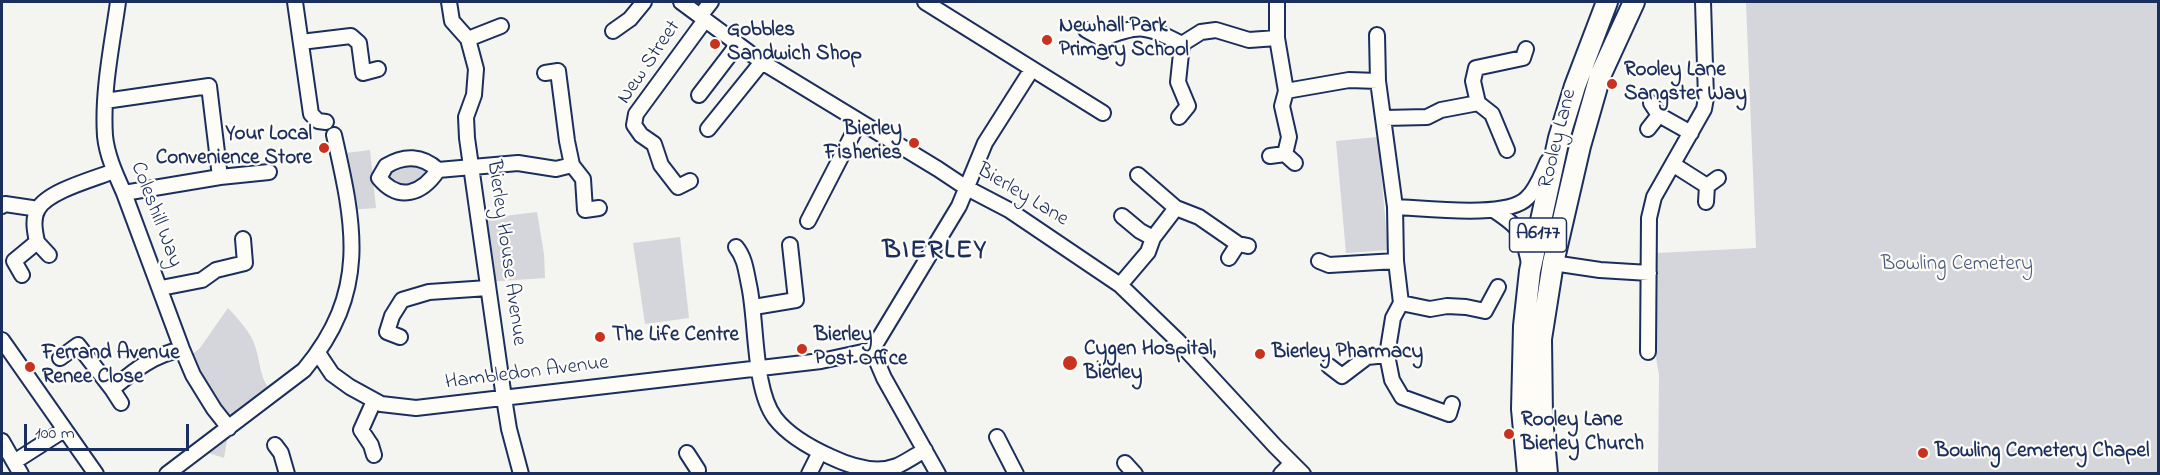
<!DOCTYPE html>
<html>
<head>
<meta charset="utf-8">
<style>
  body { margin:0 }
  #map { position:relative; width:2160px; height:475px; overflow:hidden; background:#f4f4f1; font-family:"Indie Flower",sans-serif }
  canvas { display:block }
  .frame { position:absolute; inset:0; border:3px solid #1b2f5e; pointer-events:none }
  .scale { position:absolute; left:24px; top:424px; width:165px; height:27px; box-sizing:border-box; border:3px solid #1b2f5e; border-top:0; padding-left:8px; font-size:18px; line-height:21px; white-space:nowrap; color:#1b2f5e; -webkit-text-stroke:4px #fdfcf7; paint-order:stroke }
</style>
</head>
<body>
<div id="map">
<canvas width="2160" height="475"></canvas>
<div class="frame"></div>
<div class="scale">100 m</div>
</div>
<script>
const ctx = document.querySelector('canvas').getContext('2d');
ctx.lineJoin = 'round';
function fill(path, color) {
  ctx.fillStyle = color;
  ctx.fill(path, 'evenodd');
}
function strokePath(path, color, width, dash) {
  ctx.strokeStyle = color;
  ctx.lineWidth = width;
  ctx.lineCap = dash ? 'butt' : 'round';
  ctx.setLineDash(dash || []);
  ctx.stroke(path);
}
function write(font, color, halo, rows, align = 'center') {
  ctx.font = font + ' "Indie Flower",sans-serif';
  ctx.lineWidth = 4.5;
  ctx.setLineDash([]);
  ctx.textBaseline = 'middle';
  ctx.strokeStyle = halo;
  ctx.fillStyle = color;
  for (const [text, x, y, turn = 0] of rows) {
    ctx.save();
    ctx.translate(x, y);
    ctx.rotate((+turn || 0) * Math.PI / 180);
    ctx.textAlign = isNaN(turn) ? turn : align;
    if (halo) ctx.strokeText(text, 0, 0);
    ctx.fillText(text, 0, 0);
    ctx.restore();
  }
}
fill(new Path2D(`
  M1746 2H2158V473H1658L1659 375 1656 357 1651 350 1652 305 1657 253 1756 248Z
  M1378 137 1388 250 1346 253 1336 141Z
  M370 150 376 208 349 210 338 154Z
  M392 162 434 166 431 181 396 191 382 171Z
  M537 212 544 254 545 278 487 282 480 219Z
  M680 237 689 318 645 324 633 243Z
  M228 308C238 319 251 332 255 346 262 367 258 375 273 394L229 428 224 458 199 450 229 428 186 359 200 348Z`), '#d4d6db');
const minor = new Path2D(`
  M118 2C112 45 102 92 105 136 107 156 116 175 124 193L182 349 193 375 214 409 229 428
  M295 2 311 114 318 121 326 122
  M449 2 452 21 468 39 476 69 474 95 466 117 467 138 504 398 509 429 521 474
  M681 2 762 62 938 169 965 187 1009 210 1120 285 1178 341 1275 446 1303 474
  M925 2 1103 113
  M1277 2V38
  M700 16 711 2
  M1086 30 1102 39
  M613 31 630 19 644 2
  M1377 35 1378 81
  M468 39 501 26
  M301 42 351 36 359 43 363 73 378 69
  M1103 51 1102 39C1141 23 1146 26 1182 44L1201 32 1216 30 1249 40 1277 38 1286 91 1349 80 1378 81 1395 207C1425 208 1507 219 1527 198 1537 189 1542 173 1548 161
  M1286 91 1282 106 1289 137 1285 154 1295 163
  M699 95 738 44
  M105 101 209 86 220 177
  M1478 103 1492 114 1507 150
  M1659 115 1691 133
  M1179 117 1188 106 1178 82 1182 44
  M1384 118 1427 117 1441 110 1478 103 1473 81 1476 68 1523 58 1526 49
  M708 129 762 62
  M1648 129 1659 115 1651 103
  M1270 156 1285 154
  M572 165 583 179 585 210 599 208
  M1674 165 1707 186
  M438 170C422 155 404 155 386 166L379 178C399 202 422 194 438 170L518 163 556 169 572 165 567 141 558 71 545 73
  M1138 175 1176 208
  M690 181 678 187 661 165 654 144 641 135 634 125 636 114 705 20
  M124 193 220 177 269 172
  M1706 202 1707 186 1718 178
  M2 206 5 204 32 208 37 210
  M1395 207 1396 261 1401 303 1393 318 1387 355 1392 380 1402 397 1449 414 1452 404
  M1495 211C1522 229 1522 232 1529 263
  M1122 216 1140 231 1153 238
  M808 221 859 122
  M37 242 49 255
  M736 247C745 258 746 271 749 285 757 321 753 389 775 418 788 435 811 448 831 457 850 466 876 474 897 466 906 462 916 455 925 450
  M1229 258 1238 244
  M1319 261 1329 265 1396 261
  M1553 263 1600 270 1649 273
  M22 275 14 261 37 242C35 232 32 219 38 209 48 191 94 179 114 171
  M1120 285 1148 252 1153 238 1176 208 1199 217 1238 244 1248 246
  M161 288 202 280 216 270 245 263 243 239
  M1401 303 1430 309 1447 306 1466 307 1485 311 1498 287
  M754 307 796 300 790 245
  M400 337 387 332 392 316 402 300 429 292 488 288
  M2 340 96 474
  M872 350 884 378 938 474
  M1648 352 1649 218 1654 197 1704 109 1706 98 1703 2
  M318 353 332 374 350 387 381 404 416 408 821 361 872 350 959 206 985 143 1032 69
  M60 358 78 345 112 389C135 370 151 356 182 349
  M1329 366 1342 376 1367 357 1387 355
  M112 389 121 403
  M997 437 1016 474
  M2 441 14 462
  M275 445 281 453 287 474
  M687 453 698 470
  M374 455 371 445 361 430 374 401
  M1125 463 1135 474
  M21 474 14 462 64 430
  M167 474 304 370C369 292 355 227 334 135
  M809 474 820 452
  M1281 474 1292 463`);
const highway = new Path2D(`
  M1528 474 1522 409 1524 326 1530 271 1559 138 1575 86 1607 2
  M1547 474 1542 417 1541 339 1553 263 1580 146 1600 76 1634 2`);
strokePath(minor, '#1b2f5e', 18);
strokePath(highway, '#1b2f5e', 24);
strokePath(minor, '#fdfcf7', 14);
strokePath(highway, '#fdfcf7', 20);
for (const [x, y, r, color] of [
  [1047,40,6,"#c8321e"],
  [715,44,6,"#c8321e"],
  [1612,84,6,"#c8321e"],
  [914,143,6,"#c8321e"],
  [324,148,6,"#c8321e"],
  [600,337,6,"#c8321e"],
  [802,349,6,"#c8321e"],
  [1260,354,6,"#c8321e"],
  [1070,363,8,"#c8321e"],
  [30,367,6,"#c8321e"],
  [1509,434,6,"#c8321e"],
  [1923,453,6,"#c8321e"]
]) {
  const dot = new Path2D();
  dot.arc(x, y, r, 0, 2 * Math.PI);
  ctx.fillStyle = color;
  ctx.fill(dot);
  strokePath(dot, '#fdfcf7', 2);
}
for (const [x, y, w] of [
  [1538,235,57]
]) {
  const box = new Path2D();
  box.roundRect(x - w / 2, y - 17, w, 34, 4.5);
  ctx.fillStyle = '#fdfcf7';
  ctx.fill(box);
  strokePath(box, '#1b2f5e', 1.5);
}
write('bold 20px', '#1b2f5e', null, [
  ["A6177",1538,235]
]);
write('bold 21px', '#1b2f5e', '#fdfcf7', [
  ["Newhall Park",1059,28],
  ["Primary School",1059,52],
  ["Gobbles",727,32],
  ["Sandwich Shop",727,56],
  ["Rooley Lane",1624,72],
  ["Sangster Way",1624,96],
  ["Bierley",902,131,"right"],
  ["Fisheries",902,155,"right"],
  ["Your Local",312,136,"right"],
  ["Convenience Store",312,160,"right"],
  ["The Life Centre",612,337],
  ["Bierley",814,337],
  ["Post Office",814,361],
  ["Cygen Hospital,",1084,351],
  ["Bierley",1084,375],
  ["Bierley Pharmacy",1272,354],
  ["Ferrand Avenue",42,355],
  ["Renee Close",42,379],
  ["Rooley Lane",1521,422],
  ["Bierley Church",1521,446],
  ["Bowling Cemetery Chapel",1935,453]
], 'left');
write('21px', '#1b2f5e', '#fdfcf7', [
  ["New Street",650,63,-56],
  ["Rooley Lane",1559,139,-76],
  ["Bierley Lane",1022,196,31],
  ["Coleshill Way",155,215,69],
  ["Bierley House Avenue",505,253,82],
  ["Hambledon Avenue",527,374,-7]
]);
write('21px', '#49597d', '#fdfcf7', [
  ["Bowling Cemetery",1957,266]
]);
ctx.letterSpacing = '1.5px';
write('bold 27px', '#1b2f5e', '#fdfcf7', [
  ["BIERLEY",935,253]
]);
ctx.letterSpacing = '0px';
</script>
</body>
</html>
